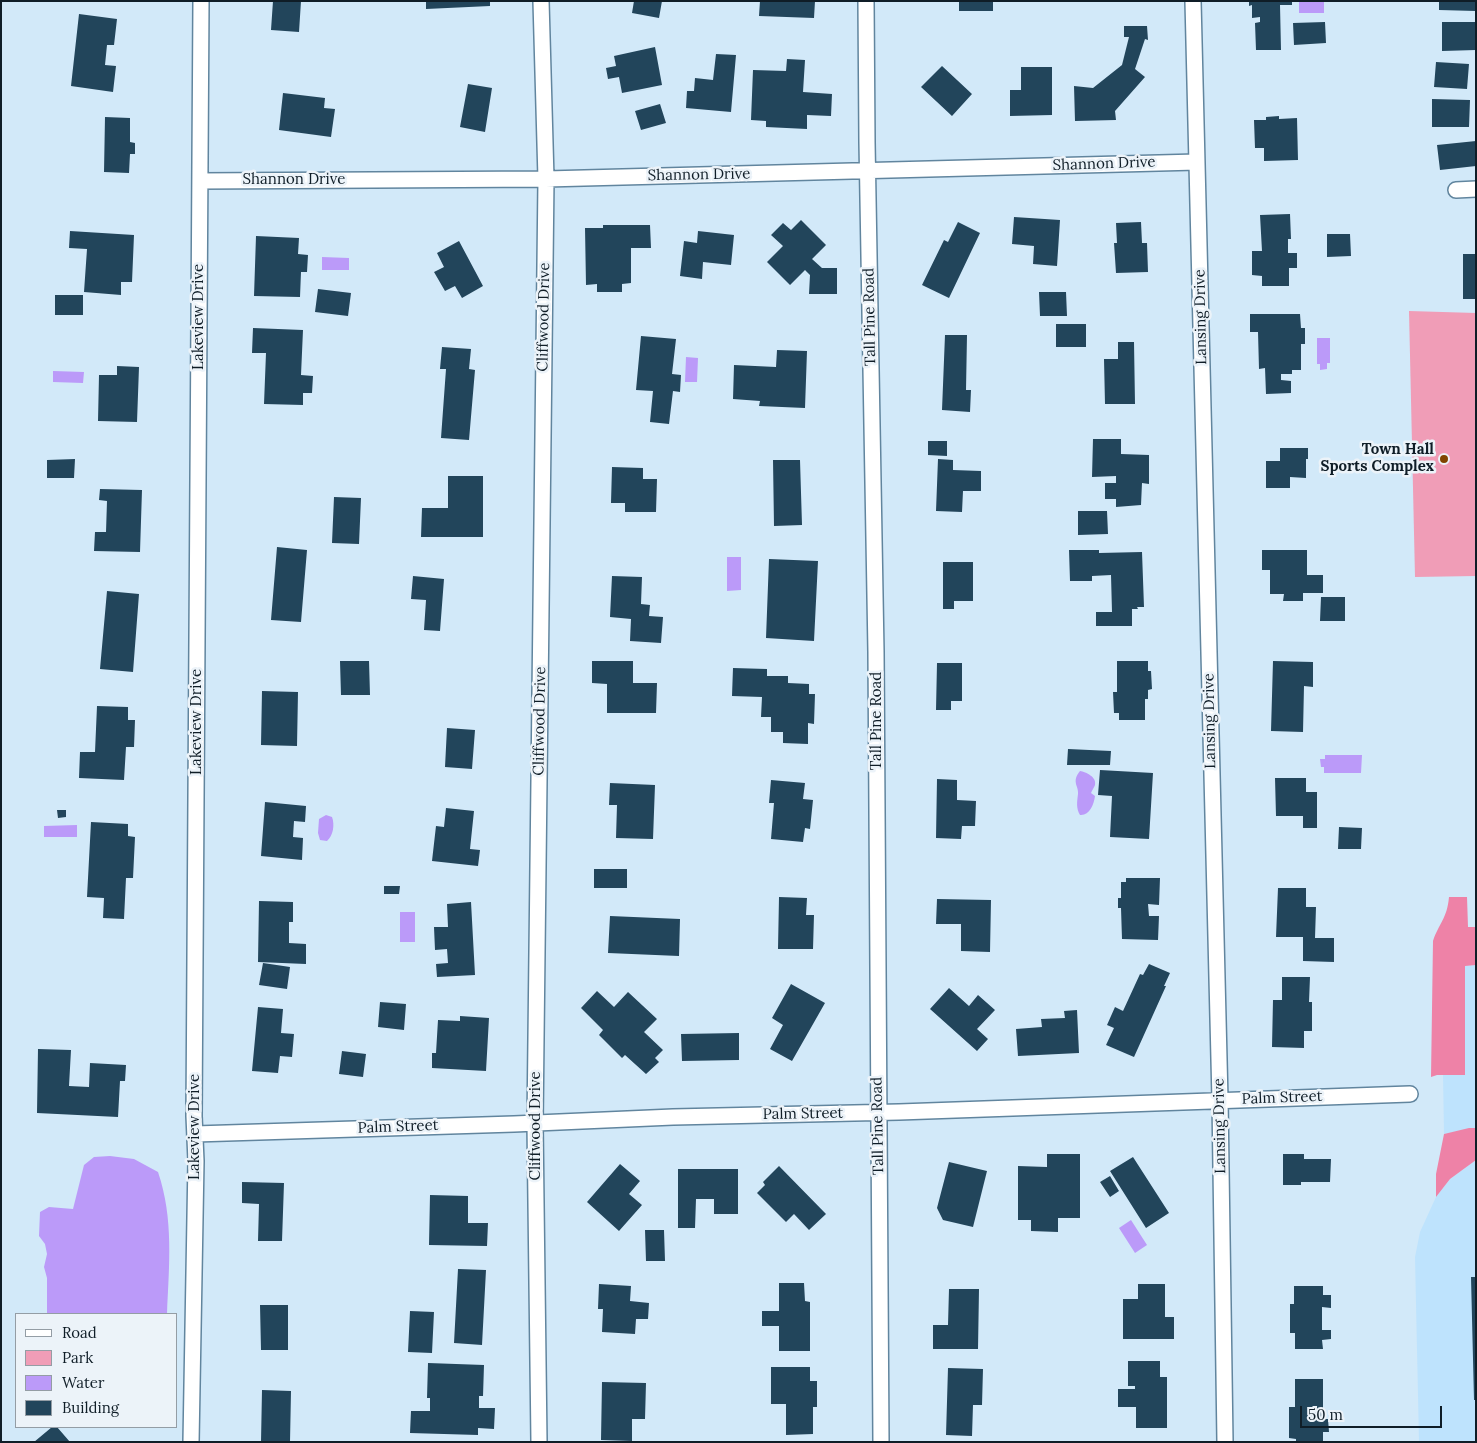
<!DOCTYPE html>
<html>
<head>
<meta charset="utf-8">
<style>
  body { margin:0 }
  #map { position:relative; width:1477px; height:1443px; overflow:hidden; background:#d2e9f9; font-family:Lora,serif }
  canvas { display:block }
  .frame { position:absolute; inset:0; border:2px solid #0f1d27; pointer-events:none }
  .legend { position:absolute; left:15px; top:1313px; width:162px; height:115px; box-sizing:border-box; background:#ecf3f9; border:1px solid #949da5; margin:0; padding:6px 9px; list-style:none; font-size:15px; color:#0f1d27 }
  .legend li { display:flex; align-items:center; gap:10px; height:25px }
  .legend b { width:25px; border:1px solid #949da5 }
  .scale { position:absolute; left:1300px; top:1406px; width:142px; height:22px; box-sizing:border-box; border:2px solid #0f1d27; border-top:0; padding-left:6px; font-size:15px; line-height:18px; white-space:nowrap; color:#0f1d27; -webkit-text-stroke:4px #ecf3f9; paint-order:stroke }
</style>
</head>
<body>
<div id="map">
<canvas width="1477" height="1443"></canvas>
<div class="frame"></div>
<ul class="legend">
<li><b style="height:6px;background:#fff"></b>Road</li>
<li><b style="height:14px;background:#f09db7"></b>Park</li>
<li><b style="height:14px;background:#bb9af9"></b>Water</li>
<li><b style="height:14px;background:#22455b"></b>Building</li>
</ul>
<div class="scale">50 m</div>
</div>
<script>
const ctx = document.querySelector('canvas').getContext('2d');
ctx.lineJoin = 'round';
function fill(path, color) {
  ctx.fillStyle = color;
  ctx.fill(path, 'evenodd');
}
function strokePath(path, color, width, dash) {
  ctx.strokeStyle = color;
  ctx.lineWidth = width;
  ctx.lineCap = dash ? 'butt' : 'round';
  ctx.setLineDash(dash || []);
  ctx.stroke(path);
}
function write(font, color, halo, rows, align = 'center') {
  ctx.font = font + ' Lora,serif';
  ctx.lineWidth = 5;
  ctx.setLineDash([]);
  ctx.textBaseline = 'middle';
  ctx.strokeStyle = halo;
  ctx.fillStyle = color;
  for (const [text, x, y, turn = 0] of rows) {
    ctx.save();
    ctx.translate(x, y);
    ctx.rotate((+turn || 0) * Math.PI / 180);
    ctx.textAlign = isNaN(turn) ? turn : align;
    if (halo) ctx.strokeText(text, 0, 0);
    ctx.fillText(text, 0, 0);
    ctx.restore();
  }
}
fill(new Path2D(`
  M1476 965V1128L1444 1134 1443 1075 1465 1074V966Z
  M1476 1160V1442H1419L1415 1257 1420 1232 1436 1197 1450 1179Z`), '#bee3fd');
fill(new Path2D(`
  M1409 311 1476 313V576L1415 577Z`), '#f09db7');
fill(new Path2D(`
  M1449 897H1467L1468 927H1476V965L1465 966V1075H1437L1431 1077 1433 941C1439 923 1447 919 1449 897Z
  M1469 1128H1476V1160L1450 1179 1436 1197V1174L1444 1134Z`), '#ee82a7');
fill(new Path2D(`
  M1299 1H1324V13H1299Z
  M322 257 349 258V270H322Z
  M1317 338H1330V363H1327V369L1320 370V364H1317Z
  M686 357 698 358 697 382H685Z
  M53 371 84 372 83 383 53 382Z
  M727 557H741V590L727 591Z
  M1325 755H1362L1361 773H1324V767H1321L1320 759H1325Z
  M1080 771C1086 772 1097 777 1095 785 1094 788 1092 790 1091 793L1095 796C1094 805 1089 816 1080 815 1076 808 1077 802 1078 794 1079 786 1071 782 1080 771Z
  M326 815 332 817C335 825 333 836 327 841L320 840 318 833 319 819Z
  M77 825V837H44V826Z
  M400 912H415V942H400Z
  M110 1156 134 1159 158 1172C174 1219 169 1266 167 1314H47V1278L44 1267 47 1254 45 1244 39 1236 40 1212 49 1207 73 1209 84 1165 94 1157Z
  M1131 1220 1147 1245 1135 1253 1119 1228Z`), '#bb9af9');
fill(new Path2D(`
  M273 1H301L299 32 271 30Z
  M426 1H490V6L426 9Z
  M634 1H662L659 18 632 13Z
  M760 1H815L814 18 759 16Z
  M959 1H993V11H959Z
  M1249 1H1292V5H1280L1281 50H1256L1255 23 1260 22V17L1252 18V5L1249 6Z
  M1439 1H1476V11L1439 10Z
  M79 14 117 19 114 45H107L105 65 116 66 113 92 71 86Z
  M1325 22 1326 43 1294 45 1293 23Z
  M1442 22H1476V50L1442 51Z
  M1124 26H1147L1148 40 1145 39 1135 69 1145 77 1115 111 1116 120 1075 121 1074 86 1093 88 1122 65 1129 37H1124Z
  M655 47 662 85 622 93 619 77 608 79 606 68 616 66 614 56Z
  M716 54 736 55 731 112 686 108 687 91H694L695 78 713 80Z
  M787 59 805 60 803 92 832 94 831 116 807 115V129L766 127V121L751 120 753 70 786 71Z
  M1436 62 1469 64 1467 89 1434 87Z
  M942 66 972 94 952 116 921 87Z
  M1021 67H1052V115L1010 116V90H1021Z
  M468 84 492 88 485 132 460 127Z
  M283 93 325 98 324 108 335 109 331 137 279 130Z
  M1432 99 1470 100 1469 127H1432Z
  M660 104 666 123 641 130 635 111Z
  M1279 116V119L1297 118 1298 160 1264 161V148H1255L1254 120H1266V117Z
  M105 117 130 118V142L135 143V154H130L129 173 104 172Z
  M1476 141V166L1440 170 1437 145Z
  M1290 214 1291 239H1288V253H1297V268H1289V286H1262V276L1252 275V251H1262L1260 215Z
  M1014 217 1060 220 1057 266 1033 264 1034 246 1012 244Z
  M801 220 826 245 812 259 822 268H837V294H809L810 275 805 270 790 285 767 262 783 246 771 235 783 223 791 230Z
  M958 222 980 233 949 298 922 285 944 240 948 242Z
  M1141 222 1142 243H1147L1148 272 1116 273 1114 243H1117L1116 223Z
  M603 225H650L651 248H631V283L622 284V292H597V284L586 285 585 228H603Z
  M70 231 134 235 132 282H121V295L84 292 87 249 69 248Z
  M698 231 734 235 731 265 703 262 702 279 680 276 684 241 697 243Z
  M1327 234H1350L1351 256 1327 257Z
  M256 236 299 238 298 254 308 255 307 272H301L300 297 254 296Z
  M459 241 483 286 462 298 455 286 445 291 434 272 444 267 437 253Z
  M1463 254H1476V299H1463Z
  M318 289 351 293 348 316 315 312Z
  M1039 292H1066L1067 316H1040Z
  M55 295H83V315H55Z
  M1250 314H1300L1301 328H1305V344H1301V370H1292V374H1281V380L1291 381V393L1266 394 1265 368 1259 369 1258 332H1250Z
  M1056 324H1086V347H1056Z
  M253 328 303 330 301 375 313 376 312 393H303V405L264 404 266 353H252Z
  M945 335H967L966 390H971L970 412 942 410Z
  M641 336 676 339 672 374 681 375 680 392 673 391 669 424 650 422 653 391 636 390Z
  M1118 342H1134L1135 404H1105L1104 359H1118Z
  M442 347 471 349 469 369 475 370 469 440 441 438 446 369H440Z
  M777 350 807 351 805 408 759 406 760 401 733 399 734 365 776 367Z
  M117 366 139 367 137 422 98 421 99 375H117Z
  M1093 439H1121V454L1149 455V484L1142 483 1141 505 1116 507V499H1105V483H1116V476L1092 477Z
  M928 441H947V456L928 455Z
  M1280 448H1308V459H1306V478L1290 477V488H1266V461H1280Z
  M75 459 74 478H47V460Z
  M938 459 953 460V470L981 471V491H963L962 512 936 511Z
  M773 460H800L802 525 774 526Z
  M612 467 643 468V479H657L656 512H625V503H611Z
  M448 476H483V537H421L422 508H448Z
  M100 489 142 490 140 552 94 551 95 532H106L107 501 99 500Z
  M334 497 361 498 359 544 332 543Z
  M1078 511H1107L1108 534 1078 535Z
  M277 547 307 550 301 622 271 620Z
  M1069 550H1099V553L1142 552 1144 607H1137L1138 609H1132V626H1096V612H1112L1111 575 1092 576V581H1070Z
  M1262 550H1307V575H1323V593H1303V601H1283L1284 594H1270V570H1262Z
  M769 559 818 561 814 641 766 638Z
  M943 562H973V601H954V609H943Z
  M413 576 444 579 440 631 424 630 426 600 411 599Z
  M612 576 642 577 641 604 650 605 649 616 663 617 661 643 630 641 631 619 610 617Z
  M107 591 139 594 133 672 100 669Z
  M1321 597H1345V621H1320Z
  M340 661H369L370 695H341Z
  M592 661H633V683H657L656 713H607V684L592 683Z
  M1117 661H1148V671H1151L1152 689 1148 690V699H1145V720H1119V713H1114L1113 692H1117Z
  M1273 661 1313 662V687L1304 686 1303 732 1271 731Z
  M937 663H962V701H951V710H936Z
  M733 668 767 669V676H788V683L809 684V694H815L814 724 808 723V744L783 743V732H771V717H761L762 697 732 696Z
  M262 691 298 692 297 746 261 745Z
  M97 706 128 707V720H135L134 747H126L124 780 79 778 80 752H95Z
  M447 728 475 730 472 769 445 767Z
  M1068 749 1111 751 1110 765H1067Z
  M1100 770 1153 773 1149 839 1110 837 1112 796 1098 795Z
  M1275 778H1306V792H1317V828H1303V816H1276Z
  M937 779 957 780V800L976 801 975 826H962L961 839 936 838Z
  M771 780 805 783 803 799 813 800 810 829 805 828 803 842 771 839 774 803H769Z
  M610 783 655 785 653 839 616 838 617 805H609Z
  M265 802 306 806 305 822 294 821 293 837 303 838 302 860 261 856Z
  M446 808 474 811 470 849 480 850 478 866 432 861 436 826 444 827Z
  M57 810H66V817L58 818Z
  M91 822 128 824V836L135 837 133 878H126L124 919 103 918 104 898 87 897Z
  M1339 827 1362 828 1361 849H1338Z
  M594 869H627V888H594Z
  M1126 878H1160L1159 905 1148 904 1149 916H1159L1158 940 1122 939 1121 908H1118V898H1121V882H1126Z
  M384 886H400L399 894H384Z
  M1278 888H1306V907H1316L1315 938H1334V962L1303 961V937H1276Z
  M779 897 807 898 806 915H814L813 949H778Z
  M937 899 991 900 990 952 961 951V924H936Z
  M259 901 293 902V922H289V943L306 944V964L258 962Z
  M471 902 475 975 437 977 436 964 448 963 447 949 435 950 434 927H448L447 904Z
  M610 916 680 919 679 956 608 953Z
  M263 963 290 967 287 989 259 985Z
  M1149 964 1170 973 1164 986H1166L1134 1057 1106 1045 1114 1028 1107 1025 1115 1007 1123 1011 1140 974 1143 975Z
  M1282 977H1310L1309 1002H1312V1031H1304V1048L1272 1047 1273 1000H1282Z
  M791 984 825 1003 792 1061 770 1049 783 1025 772 1018Z
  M949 988 969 1006 978 995 995 1010 977 1029 988 1039 977 1051 930 1009Z
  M597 991 614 1007 628 992 657 1019 644 1032 663 1050 655 1058 659 1062 646 1074 625 1055 622 1058 599 1035 603 1030 581 1008Z
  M380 1002 406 1004 404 1030 378 1027Z
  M258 1007 283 1009 281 1033 294 1034 292 1057 280 1056 278 1073 252 1071Z
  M1077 1010 1079 1053 1018 1056 1016 1029 1042 1027 1041 1019 1065 1018 1064 1011Z
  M460 1016 489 1018 486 1071 432 1068V1053H436L438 1020 460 1021Z
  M739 1033V1060L682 1061 681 1034Z
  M38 1049 71 1050 69 1086 89 1087 90 1063 126 1065 125 1081H120L118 1117 37 1113Z
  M342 1051 366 1054 363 1077 339 1074Z
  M1047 1154H1080V1218H1058V1232L1031 1231V1220H1018V1166L1047 1167Z
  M1283 1154H1304V1159H1331L1330 1182H1301V1185H1283Z
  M1133 1157 1169 1213 1146 1228 1110 1171Z
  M949 1162 987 1171 973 1227 943 1220 937 1208Z
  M620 1164 640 1181 629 1194 642 1205 619 1231 587 1202Z
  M779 1166 826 1214 809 1230 794 1214 786 1222 757 1193 765 1185 763 1182Z
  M678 1169H738V1214H714V1199H696L695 1228H678Z
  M1110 1176 1119 1191 1110 1197 1100 1182Z
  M242 1182 284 1183 282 1241H258L259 1204 242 1203Z
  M430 1195 468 1196V1223H488L487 1246 429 1245Z
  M645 1230H664L665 1261H646Z
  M458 1269 486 1270 482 1345 454 1343Z
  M1471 1277H1476V1400H1474Z
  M779 1283H804L805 1301 810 1302V1351H779V1326H762V1311H779Z
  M599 1284 631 1286 630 1301 649 1303 648 1319H636L635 1334 602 1332 603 1309H598Z
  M1138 1284H1165V1317H1174V1339H1123V1299H1138Z
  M1294 1286H1323V1295H1331V1308L1322 1307V1330H1331V1339L1322 1340 1323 1349H1295V1333H1290V1304H1294Z
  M949 1289H979L978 1349H933V1325H948Z
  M260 1305H288V1350H261Z
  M410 1311 434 1312 432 1353 408 1352Z
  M1128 1361H1160V1377H1167V1428H1136V1407H1118V1389H1135V1386H1128Z
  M428 1363 484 1365 483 1396H479V1408H495L494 1429 478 1428V1435L410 1433 411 1411H430V1398H427Z
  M771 1367H810V1381H817V1407H813V1434L786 1435V1404H771Z
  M948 1368 983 1369 982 1405H973L972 1436 946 1435Z
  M1295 1379H1323V1419H1328L1329 1432H1323V1442H1296V1439L1289 1438V1407H1295Z
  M602 1382 646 1383 645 1419H632V1441L601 1440Z
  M262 1390 291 1391 290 1442H261Z
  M52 1427H57L70 1442H34Z`), '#22455b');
const street = new Path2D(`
  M866 1 867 142 876 652 881 1442
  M1193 1 1220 1100 1225 1442
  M200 181 546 179 1197 162
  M1456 190 1476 189
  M195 1134 514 1124 673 1117 899 1112 1410 1094
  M191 1442 196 1161 194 1116 201 1
  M539 1442 535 1123 546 179 541 1`);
strokePath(street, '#61859e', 18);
strokePath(street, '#fff', 15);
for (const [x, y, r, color] of [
  [1444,459,5,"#804400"]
]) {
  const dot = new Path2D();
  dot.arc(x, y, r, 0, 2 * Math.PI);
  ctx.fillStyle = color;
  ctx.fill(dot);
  strokePath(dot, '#ecf3f9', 2);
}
write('15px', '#0f1d27', '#ecf3f9', [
  ["Shannon Drive",1104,164,-2],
  ["Shannon Drive",699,175,-1],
  ["Shannon Drive",294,180],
  ["Lakeview Drive",199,317,-90],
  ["Cliffwood Drive",544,317,-89],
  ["Tall Pine Road",870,317,-91],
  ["Lansing Drive",1201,317,-91],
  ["Cliffwood Drive",540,721,-89],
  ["Tall Pine Road",877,721,-90],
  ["Lansing Drive",1210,721,-91],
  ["Lakeview Drive",197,722,-90],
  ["Palm Street",1282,1098,-2],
  ["Palm Street",803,1114,-1],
  ["Cliffwood Drive",536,1126,-90],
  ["Tall Pine Road",878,1126,-91],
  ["Lansing Drive",1220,1126,-91],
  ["Lakeview Drive",195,1127,-90],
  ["Palm Street",398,1127,-2]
]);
write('bold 15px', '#0f1d27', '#ecf3f9', [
  ["Town Hall",1434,450],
  ["Sports Complex",1434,467]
], 'right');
</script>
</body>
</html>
